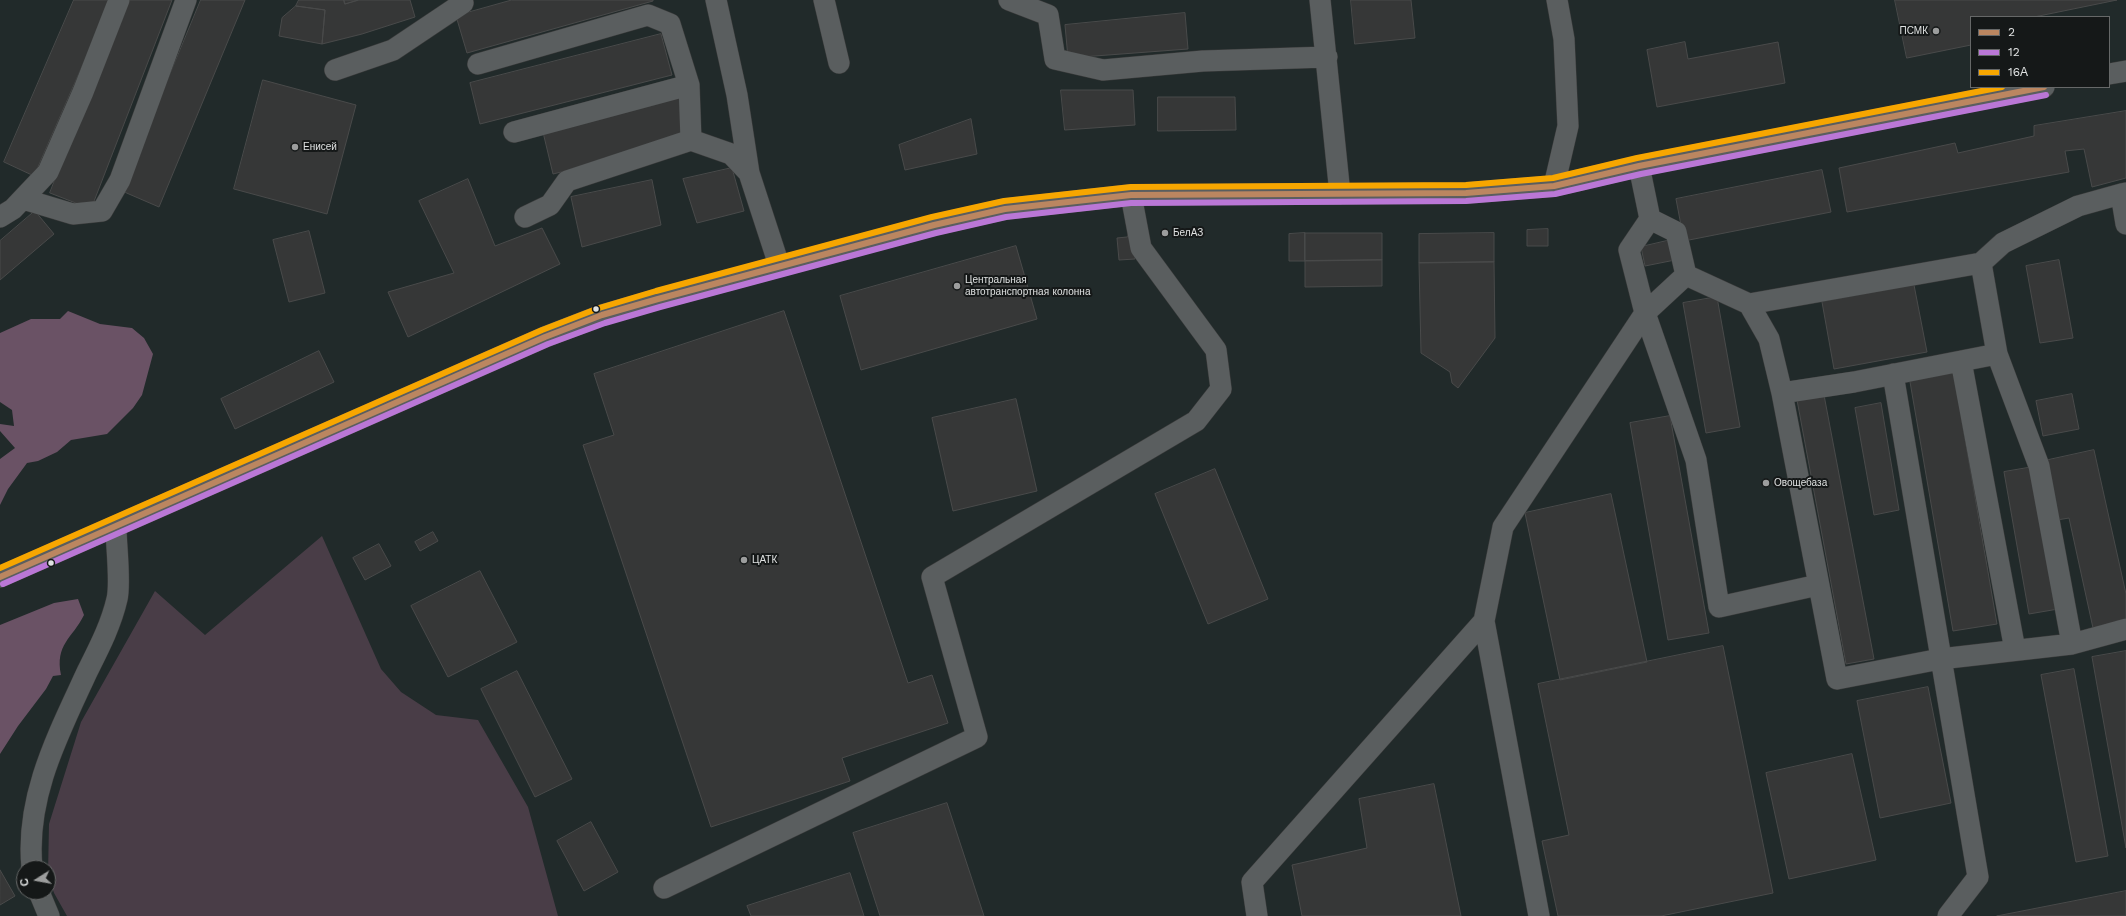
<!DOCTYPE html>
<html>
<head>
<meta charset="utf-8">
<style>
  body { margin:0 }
  #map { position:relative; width:2126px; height:916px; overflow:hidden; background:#1f2020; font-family:"Work Sans",sans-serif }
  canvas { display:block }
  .legend { position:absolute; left:1970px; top:16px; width:140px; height:72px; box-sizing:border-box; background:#151818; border:1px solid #666868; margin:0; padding:5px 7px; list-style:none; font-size:12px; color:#dfe1e1 }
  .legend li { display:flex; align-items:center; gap:8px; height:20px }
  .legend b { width:20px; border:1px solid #666868 }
  .north { position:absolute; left:16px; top:860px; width:40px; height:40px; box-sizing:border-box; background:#151818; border:1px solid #666868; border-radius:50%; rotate:259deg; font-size:11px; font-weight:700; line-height:16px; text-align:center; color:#dfe1e1 }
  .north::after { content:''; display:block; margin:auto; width:14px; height:18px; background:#9c9d9d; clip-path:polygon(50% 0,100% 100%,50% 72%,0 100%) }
</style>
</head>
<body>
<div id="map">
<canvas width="2126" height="916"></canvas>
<ul class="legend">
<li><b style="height:5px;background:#bb8660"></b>2</li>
<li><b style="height:5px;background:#ba77d6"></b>12</li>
<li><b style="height:5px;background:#f7a600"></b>16А</li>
</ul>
<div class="north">С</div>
</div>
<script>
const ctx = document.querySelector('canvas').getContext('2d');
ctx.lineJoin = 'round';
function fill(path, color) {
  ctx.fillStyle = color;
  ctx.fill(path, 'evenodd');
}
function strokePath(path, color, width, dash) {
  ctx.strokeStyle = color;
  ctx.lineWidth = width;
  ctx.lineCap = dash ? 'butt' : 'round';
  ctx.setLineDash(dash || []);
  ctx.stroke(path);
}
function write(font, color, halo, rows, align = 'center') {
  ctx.font = font + ' "Work Sans",sans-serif';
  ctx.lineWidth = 4;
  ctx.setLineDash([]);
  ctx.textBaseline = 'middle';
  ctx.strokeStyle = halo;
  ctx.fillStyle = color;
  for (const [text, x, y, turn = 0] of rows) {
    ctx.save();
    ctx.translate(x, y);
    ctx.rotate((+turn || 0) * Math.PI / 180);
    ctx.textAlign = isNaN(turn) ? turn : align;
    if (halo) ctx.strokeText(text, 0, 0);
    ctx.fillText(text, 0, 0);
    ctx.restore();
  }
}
fill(new Path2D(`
  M0 0H2126V916H0ZM1971 17H2109V87H1971ZM24 868H48V892H24Z`), '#212a2a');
fill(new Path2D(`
  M322 536 381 669 401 692 436 715 478 720 528 807 558 916H67L54 893 48 874 49 824 81 722 155 591 205 635Z`), '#493d47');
fill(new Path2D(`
  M68 311 100 324 132 328 144 338 153 354 142 395 133 408 107 434 71 440 57 452 38 461 27 463 8 489 0 505V459L15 448 0 431V424L14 426 12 410 0 402V333L31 319H60Z
  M78 599 84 615C72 639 55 644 61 675L53 676 46 689 18 726 0 754V625L54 603Z`), '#6a5265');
const building = new Path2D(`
  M74 0H111L34 176 4 162Z
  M125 0H172L91 209 50 193Z
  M201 0H245L159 207 122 191Z
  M299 0H344L345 4 359 0H410L415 17 362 34 322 44 325 10 296 6Z
  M344 0H358L345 4Z
  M512 0H653V1L467 53 456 16Z
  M1351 0H1411L1415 38 1355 44Z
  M1895 0H2117L2034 17H1971V45L1907 58Z
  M296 6 325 10 322 44 279 36 282 18Z
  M1185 13 1188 49 1068 58 1065 25Z
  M661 34 672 75 480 124 470 83Z
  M1685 42 1688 59 1778 42 1785 83 1657 107 1647 50Z
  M263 80 356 105 327 214 234 189Z
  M1061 90H1133L1135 125 1065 130Z
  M680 94 691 140 553 174 542 128Z
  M1158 97H1235L1236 130 1158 131Z
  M2126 111V178L2092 187 2084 149 2065 151 2069 172 1847 212 1839 168 1955 143 1958 153 2034 136V126Z
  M971 119 977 154 905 170 899 145Z
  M732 168 744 211 697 223 683 179Z
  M1822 170 1831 212 1684 241 1676 199Z
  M468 179 495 246 542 228 560 264 408 337 388 292 454 273 419 201Z
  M652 180 661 225 582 247 571 197Z
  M35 211 54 234 0 280V241Z
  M1548 229V246H1527V230Z
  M309 231 325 293 289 302 273 240Z
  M1129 233 1134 243 1135 259 1119 260 1117 238 1127 237Z
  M1305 233H1382V260L1305 261Z
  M1305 233V261H1289V234Z
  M1494 233V262L1419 263V234Z
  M1671 240 1675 260 1645 266 1641 247Z
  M1016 246 1037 319 861 370 840 296Z
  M1382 260V286L1305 287V261Z
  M2059 260 2073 338 2040 343 2026 266Z
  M1494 262 1495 338 1458 388 1452 383 1450 372 1421 353 1419 263Z
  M1914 285 1927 352 1834 369 1822 302Z
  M1717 297 1740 427 1706 433 1683 303Z
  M784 311 908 683 932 675 948 723 842 758 850 781 711 827 583 445 614 435 594 374Z
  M319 351 334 382 235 429 221 399Z
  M1953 369 1997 624 1953 631 1909 376Z
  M2072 394 2079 429 2043 436 2036 401Z
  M1824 395 1874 659 1846 664 1797 400Z
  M1016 399 1037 491 953 511 932 418Z
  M1881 403 1899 510 1874 515 1855 408Z
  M1670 416 1709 633 1668 640 1630 423Z
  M2094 450 2126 594V621L2093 628 2069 518 2057 520 2044 461Z
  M2039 466 2064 608 2029 614 2004 472Z
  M1215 469 1268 599 1208 624 1155 494Z
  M1611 494 1647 662 1560 680 1525 513Z
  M433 532 438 541 420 551 415 542Z
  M379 544 391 566 365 580 353 558Z
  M480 571 517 642 448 677 411 606Z
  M1723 646 1773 893 1661 916H1558L1542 841 1569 835 1538 684Z
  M2126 651V848L2092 657Z
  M2074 669 2108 856 2076 862 2041 675Z
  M517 671 572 779 535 797 481 689Z
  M1928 687 1951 803 1880 818 1857 701Z
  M1852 754 1876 860 1789 879 1766 773Z
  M1434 784 1461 916H1302L1292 865 1367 848 1359 799Z
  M947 803 984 916H880L853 833Z
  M591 822 618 872 584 891 557 841Z
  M0 870 15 896 0 905Z
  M850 873 864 916H751L747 906Z
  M2126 891V916H1997Z`);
fill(building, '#363737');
strokePath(building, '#494a4a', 1);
const minor = new Path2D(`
  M716 0 737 95 749 173
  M824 0 839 63
  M1009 0 1048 15 1055 59 1103 70 1203 61 1327 57
  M1320 0 1340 194
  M478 64 648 15 670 24 689 85
  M335 70 393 50 463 3
  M2109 74 2126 71
  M514 132 689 85 691 140
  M1554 186 1568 126 1564 39 1557 0
  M2126 193 2121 194 2126 224
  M23 199 73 214 102 211 120 180 186 0
  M0 217 13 209 48 172 83 92 119 0
  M525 217 550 205 567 181 691 140 731 154 749 173 779 265
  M1650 219 1676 232 1686 275 1645 313 1696 460 1719 607 1818 585
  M1981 263 2003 243 2078 206 2121 194
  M1686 275 1749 304 1769 339 1782 393 1837 679 1940 659 2072 644 2126 629
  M1749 304 1981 263 1997 354 1854 382 1782 393
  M1997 354 2039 466 2072 644
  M1961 361 2015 650
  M1893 374 1978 877 1948 916
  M0 577 545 337 602 315 658 299 934 225 1005 209 1131 195 1466 193 1554 186 1639 166 2044 87
  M32 868C25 797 58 735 87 672 99 648 111 625 117 599 121 583 116 545 116 527
  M664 888 977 737 932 577 1196 421 1221 389 1216 350 1141 248 1131 195
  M39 892 49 916
  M1257 916 1252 882 1484 621
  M1539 916 1484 621 1503 527 1645 313 1629 250 1650 219 1639 166`);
strokePath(minor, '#3a3b3b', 22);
strokePath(minor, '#5a5e5f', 21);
strokePath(new Path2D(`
  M0 577 545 337 602 315 658 299 934 225 1005 209 1131 195 1466 193 1554 186 1639 166 2044 87`), '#bb8660', 6);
strokePath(new Path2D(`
  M3 584 548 344 605 323 660 307 936 233 1006 217 1131 203 1466 201 1555 194 1641 174 2046 95`), '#ba77d6', 6);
strokePath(new Path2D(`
  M0 568 542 330 599 308 656 291 932 217 1004 201 1131 187 1466 185 1553 178 1637 158 2002 87`), '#f7a600', 6);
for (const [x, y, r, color] of [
  [1936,31,4,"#9c9d9d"],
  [295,147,4,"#9c9d9d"],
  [1165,233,4,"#9c9d9d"],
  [957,286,4,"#9c9d9d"],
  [596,309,3.5,"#dfe1e1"],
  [1766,483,4,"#9c9d9d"],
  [744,560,4,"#9c9d9d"],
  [51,563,3.5,"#dfe1e1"]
]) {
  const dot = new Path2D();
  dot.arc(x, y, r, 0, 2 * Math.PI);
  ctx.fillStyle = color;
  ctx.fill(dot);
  strokePath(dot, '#151818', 1.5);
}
write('10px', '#dfe1e1', '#151818', [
  ["ПСМК",1928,31,"right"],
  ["Енисей",303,147],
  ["БелАЗ",1173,233],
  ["Центральная",965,280],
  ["автотранспортная колонна",965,292],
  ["Овощебаза",1774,483],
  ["ЦАТК",752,560]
], 'left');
</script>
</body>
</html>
